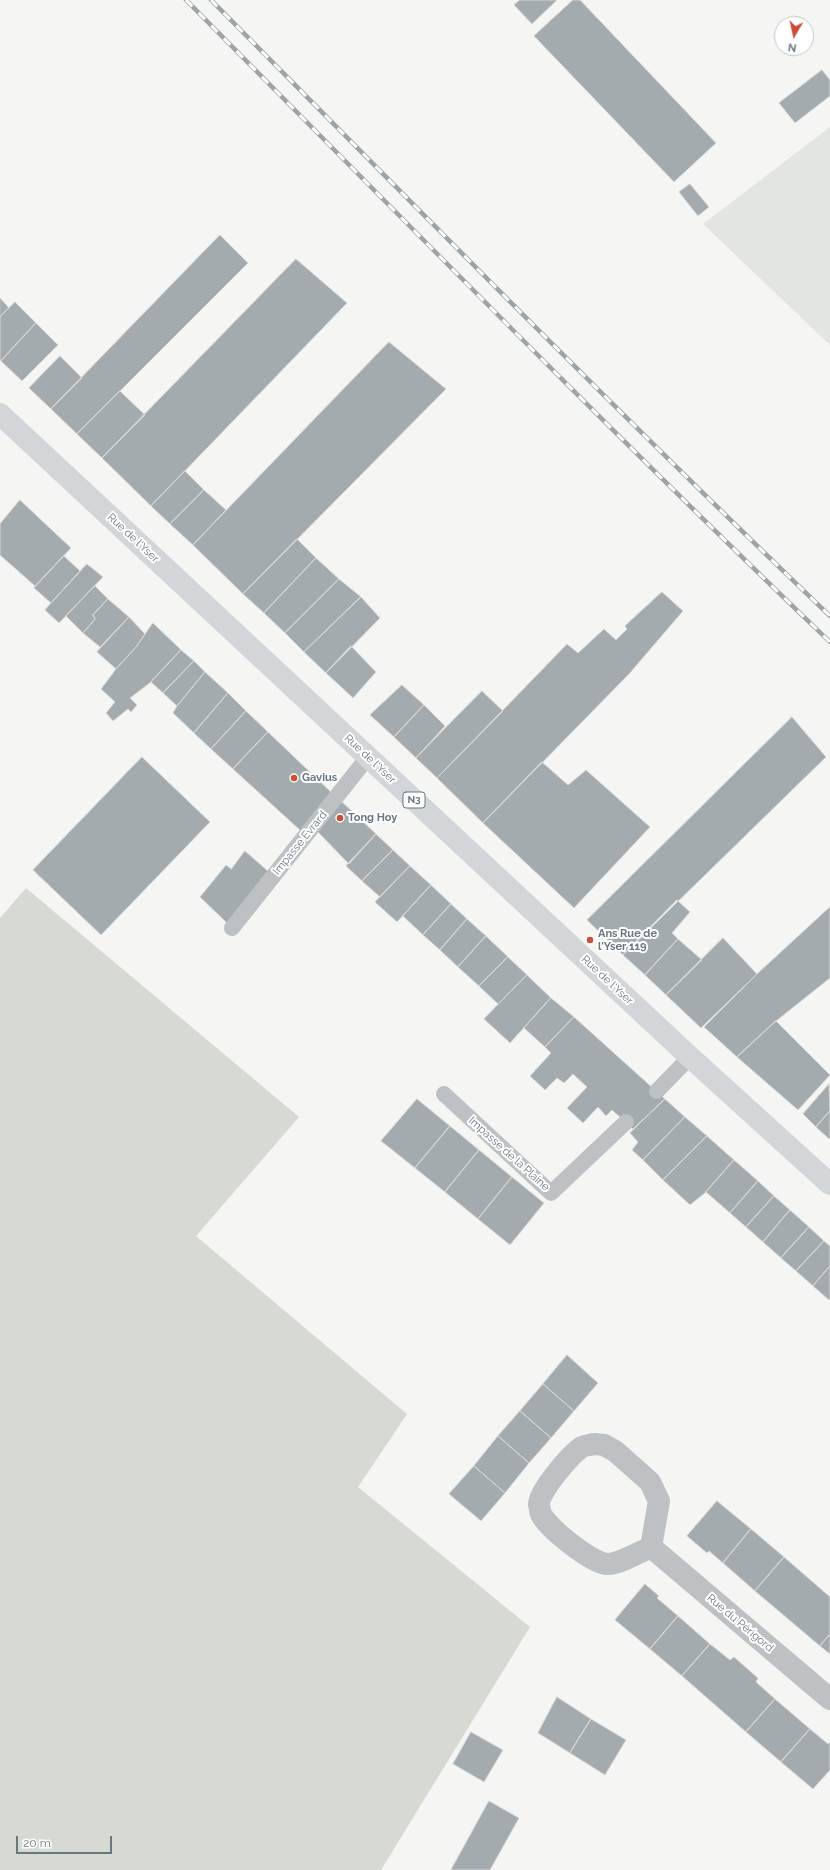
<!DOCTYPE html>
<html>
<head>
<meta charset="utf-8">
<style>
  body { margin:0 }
  #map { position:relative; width:830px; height:1870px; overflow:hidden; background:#f5f5f3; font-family:Raleway,sans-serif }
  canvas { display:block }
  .north { position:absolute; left:774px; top:16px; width:40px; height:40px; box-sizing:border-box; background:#fff; border:1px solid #c3c9cc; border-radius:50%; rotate:189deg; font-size:11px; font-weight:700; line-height:16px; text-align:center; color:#687880 }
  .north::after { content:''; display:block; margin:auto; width:14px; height:18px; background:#cd4d3b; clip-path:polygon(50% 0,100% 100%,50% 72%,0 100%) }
  .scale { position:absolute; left:16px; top:1836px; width:96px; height:18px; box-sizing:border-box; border:2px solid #687880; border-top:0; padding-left:5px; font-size:12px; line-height:14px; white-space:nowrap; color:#687880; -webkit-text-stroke:3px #fff; paint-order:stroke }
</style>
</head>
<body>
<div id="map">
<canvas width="830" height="1870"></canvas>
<div class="north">N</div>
<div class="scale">20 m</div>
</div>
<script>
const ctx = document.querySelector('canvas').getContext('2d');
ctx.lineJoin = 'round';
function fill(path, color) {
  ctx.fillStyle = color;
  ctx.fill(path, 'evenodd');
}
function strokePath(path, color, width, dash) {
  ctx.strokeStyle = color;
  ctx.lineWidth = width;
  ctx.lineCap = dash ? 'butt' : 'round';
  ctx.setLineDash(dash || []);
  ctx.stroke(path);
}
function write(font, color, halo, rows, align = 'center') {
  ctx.font = font + ' Raleway,sans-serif';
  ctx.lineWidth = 4;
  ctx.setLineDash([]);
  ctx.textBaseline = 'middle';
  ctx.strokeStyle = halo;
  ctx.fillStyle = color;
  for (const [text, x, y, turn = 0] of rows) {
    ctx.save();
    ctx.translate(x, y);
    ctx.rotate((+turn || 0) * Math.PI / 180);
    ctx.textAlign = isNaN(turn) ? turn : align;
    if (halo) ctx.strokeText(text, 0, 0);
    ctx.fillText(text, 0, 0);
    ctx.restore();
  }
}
fill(new Path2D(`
  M830 127V345L703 224Z`), '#e3e5e3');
fill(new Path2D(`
  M26 888 299 1117 196 1236 407 1414 358 1487 530 1627 381 1870H0V918Z`), '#d6dad2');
const building = new Path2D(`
  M520 0H557L532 24 514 5Z
  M573 0H580L716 143 674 182 534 36Z
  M822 70 830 80V96L795 123 779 103Z
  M690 184 709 207 698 216 679 192Z
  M220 235 248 263 77 434 51 409Z
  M296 259 347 303 151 506 102 458Z
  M0 298 9 308 0 317Z
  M15 302 36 323 1 361 0 360V317Z
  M36 323 58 345 22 381 1 361Z
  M389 342 446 389 243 594 193 545Z
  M60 356 82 378 51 409 29 388Z
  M120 391 145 415 102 458 77 434Z
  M185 471 204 490 170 524 151 506Z
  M204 490 226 510 193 545 170 524Z
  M20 500 71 548 35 586 0 555V524Z
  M297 539 316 558 264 613 243 594Z
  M64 556 80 571 51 603 34 588Z
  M316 558 339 579 285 633 264 613Z
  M87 564 103 577 59 623 45 610Z
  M339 579 361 597 304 652 285 633Z
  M95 586 108 599 93 615 95 619 83 633 66 616Z
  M662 592 683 611 629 674 483 823 437 778 567 644 578 653 604 629 616 640 627 629 625 626Z
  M361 597 380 618 326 673 304 652Z
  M108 599 129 617 100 647 83 633 95 619 93 615Z
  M129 617 145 634 136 647 116 669 97 652Z
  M153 623 181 650 151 682 130 698 137 705 131 712 128 709 113 721 106 713 115 702 101 689 116 669 136 647Z
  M351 646 376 672 353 698 326 673Z
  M181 650 194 661 163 693 151 682Z
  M194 661 205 672 177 706 163 693Z
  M205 672 228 693 194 733 173 713 177 706Z
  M402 685 424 705 394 737 370 715Z
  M482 691 503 711 437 778 416 758Z
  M228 693 246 711 211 749 194 733Z
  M424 705 445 726 416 758 394 737Z
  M246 711 268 732 233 769 211 749Z
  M792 717 826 757 623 955 587 920Z
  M268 732 334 795 301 831 233 769Z
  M142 757 210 822 101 935 33 870Z
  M542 762 568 785 586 770 650 827 574 908 483 823Z
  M339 799 376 834 349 864 314 828Z
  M376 834 393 850 362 881 346 866Z
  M393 850 410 866 380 897 362 881Z
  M245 851 269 872 227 923 200 897 226 865 231 869Z
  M410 866 431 885 397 922 375 902Z
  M431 885 451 904 423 935 403 916Z
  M677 900 690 912 672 933 678 939 645 975 623 955Z
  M451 904 467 919 440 950 423 935Z
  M830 907V978L776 1021 737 1057 704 1027 757 974Z
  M467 919 486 936 458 967 440 950Z
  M486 936 508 957 479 986 458 967Z
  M723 938 757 974 701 1028 666 995Z
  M678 939 702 960 666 995 645 975Z
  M508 957 527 975 498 1004 479 986Z
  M527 975 551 998 510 1043 484 1019Z
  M551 998 574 1017 545 1047 524 1028Z
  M574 1017 665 1099 633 1129 612 1110 606 1116 598 1107 583 1123 567 1108 587 1087 573 1074 564 1083 557 1078 545 1090 530 1076 551 1053 545 1047Z
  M776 1021 830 1075 798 1110 737 1057Z
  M829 1084 830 1111 816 1127 803 1114Z
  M417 1099 450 1126 415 1168 381 1141Z
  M665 1099 685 1117 643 1160 632 1150 638 1142 630 1133Z
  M830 1111V1138L829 1139 816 1127Z
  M685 1117 707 1136 663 1180 643 1160Z
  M450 1126 479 1150 445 1192 415 1168Z
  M707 1136 734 1160 706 1192 690 1205 663 1180Z
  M479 1150 512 1177 478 1219 445 1192Z
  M734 1160 758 1181 730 1213 706 1192Z
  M512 1177 544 1203 510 1245 478 1219Z
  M758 1181 774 1196 746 1227 730 1213Z
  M774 1196 790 1210 763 1242 746 1227Z
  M790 1210 809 1227 781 1258 763 1242Z
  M809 1227 824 1241 796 1271 781 1258Z
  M824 1241 830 1246V1266L813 1286 796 1271Z
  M830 1266V1299L829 1300 813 1286Z
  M567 1355 598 1383 574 1411 543 1384Z
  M543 1384 574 1411 551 1438 520 1411Z
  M520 1411 551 1438 529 1463 498 1436Z
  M498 1436 529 1463 505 1493 474 1466Z
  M474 1466 505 1493 481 1521 449 1494Z
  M717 1501 751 1529 723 1563 709 1551 707 1553 687 1536Z
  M751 1529 784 1557 755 1591 723 1563Z
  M784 1557 830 1597V1634L820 1646 755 1591Z
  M645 1584 659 1596 657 1598 678 1616 650 1649 615 1620Z
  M678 1616 710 1644 682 1676 650 1649Z
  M830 1634V1654L820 1646Z
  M710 1644 730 1660 734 1657 758 1678 756 1682 775 1699 746 1732 682 1676Z
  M557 1697 591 1719 570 1753 538 1733Z
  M775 1699 810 1729 781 1762 746 1732Z
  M591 1719 626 1740 605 1775 570 1753Z
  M810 1729 828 1744 830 1742V1770L813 1789 781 1762Z
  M471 1732 503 1750 484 1782 453 1764Z
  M489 1801 519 1818 490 1870H451Z`);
fill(building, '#a3abaf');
strokePath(building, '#d7d7d5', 1);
strokePath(new Path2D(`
  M232 928 368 757
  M657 1091 690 1057
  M444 1094 551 1193 626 1122`), '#bdc1c4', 16);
strokePath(new Path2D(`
  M594 1444 604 1445 615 1451 650 1482 659 1501 651 1547C640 1552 619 1564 608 1564 592 1564 548 1528 541 1514 540 1512 540 1508 539 1505 538 1492 571 1454 582 1447 586 1445 590 1445 594 1444Z
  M651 1547 830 1699`), '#bdc1c4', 22);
strokePath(new Path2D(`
  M0 414 690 1057 830 1184`), '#d2d6d9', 22);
const rail = new Path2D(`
  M186 0C399 215 611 432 830 642
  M211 0C416 207 620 415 830 616`);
strokePath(rail, '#9da4a8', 4.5);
strokePath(rail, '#fff', 3, [9]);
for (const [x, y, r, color] of [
  [294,778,4,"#cd4d3b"],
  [340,818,4,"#cd4d3b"],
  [590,940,4,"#cd4d3b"]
]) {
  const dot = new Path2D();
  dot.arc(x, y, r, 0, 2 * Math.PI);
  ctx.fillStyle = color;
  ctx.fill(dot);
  strokePath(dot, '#fff', 1.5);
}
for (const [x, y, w] of [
  [414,800,22]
]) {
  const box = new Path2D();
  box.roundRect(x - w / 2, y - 8, w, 16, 3);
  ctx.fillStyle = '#fff';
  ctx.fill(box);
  strokePath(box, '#687880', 1);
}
write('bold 10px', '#687880', null, [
  ["N3",414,800]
]);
write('11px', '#687880', '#fff', [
  ["Rue de l'Yser",133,538,43],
  ["Rue de l'Yser",370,759,43],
  ["Impasse Evrard",300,843,-51],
  ["Rue de l'Yser",607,980,43],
  ["Impasse de la Plaine",509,1154,42],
  ["Rue du Périgord",740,1623,40]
]);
write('bold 11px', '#687880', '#fff', [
  ["Gavius",302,778],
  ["Tong Hoy",348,818],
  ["Ans Rue de",598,934],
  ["l'Yser 119",598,947]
], 'left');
</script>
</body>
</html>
